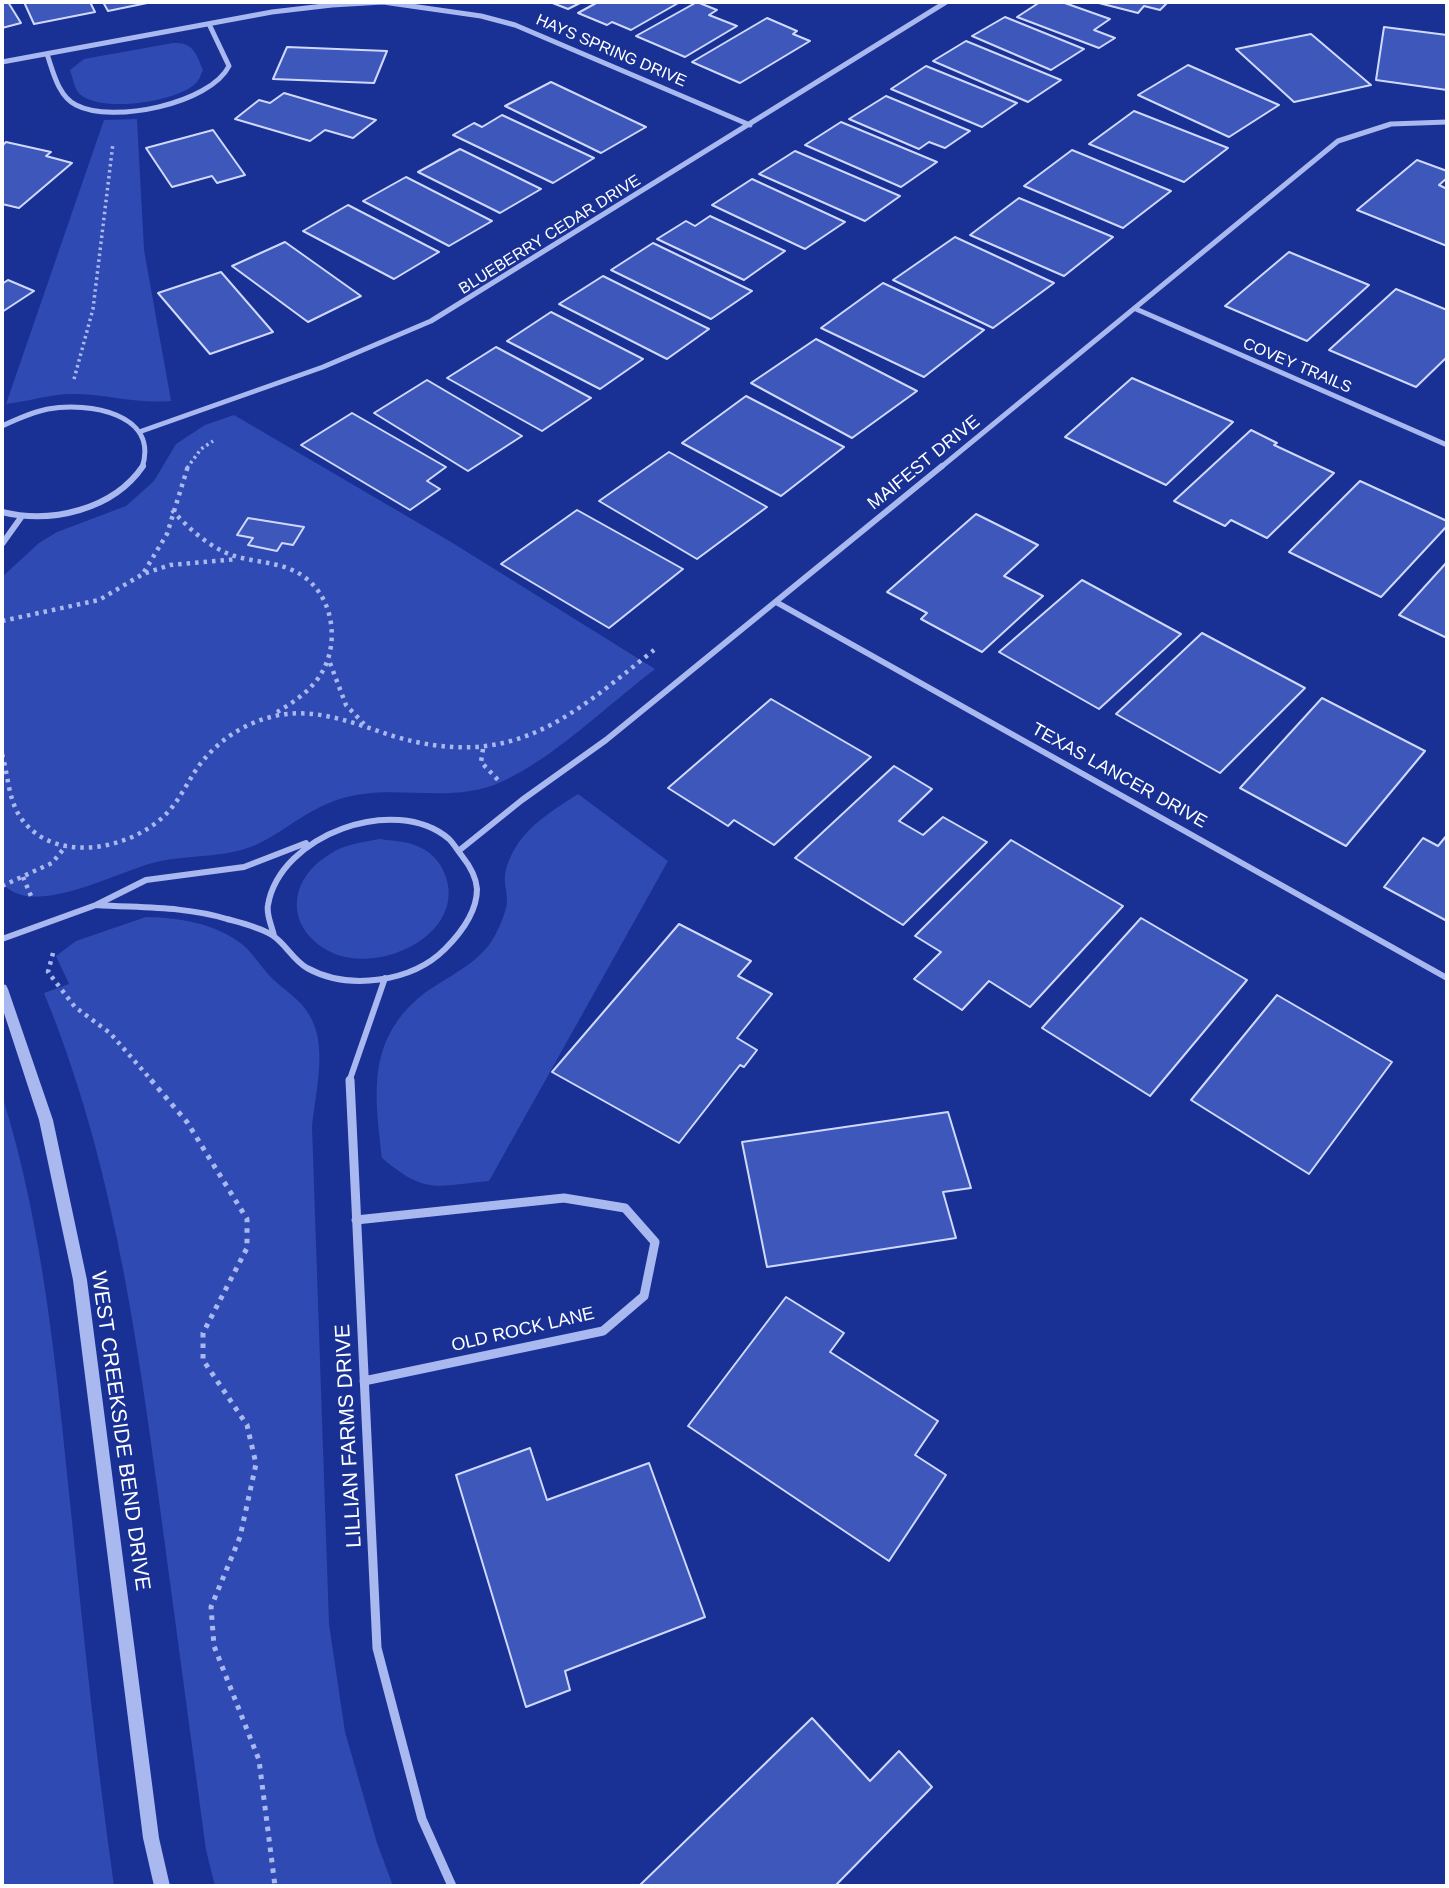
<!DOCTYPE html>
<html>
<head>
<meta charset="utf-8">
<style>
  body { margin:0 }
  #map { position:relative; width:1449px; height:1888px; overflow:hidden; background:#193194; font-family:Arial,sans-serif }
  canvas { display:block }
  .frame { position:absolute; inset:0; border:4px solid #fff; pointer-events:none }
</style>
</head>
<body>
<div id="map">
<canvas width="1449" height="1888"></canvas>
<div class="frame"></div>
</div>
<script>
const ctx = document.querySelector('canvas').getContext('2d');
ctx.lineJoin = 'round';
function fill(path, color) {
  ctx.fillStyle = color;
  ctx.fill(path, 'evenodd');
}
function strokePath(path, color, width, dash) {
  ctx.strokeStyle = color;
  ctx.lineWidth = width;
  ctx.lineCap = dash ? 'butt' : 'round';
  ctx.setLineDash(dash || []);
  ctx.stroke(path);
}
function write(font, color, halo, rows, align = 'center') {
  ctx.font = font + ' Arial,sans-serif';
  ctx.lineWidth = 5;
  ctx.setLineDash([]);
  ctx.textBaseline = 'middle';
  ctx.strokeStyle = halo;
  ctx.fillStyle = color;
  for (const [text, x, y, turn = 0] of rows) {
    ctx.save();
    ctx.translate(x, y);
    ctx.rotate((+turn || 0) * Math.PI / 180);
    ctx.textAlign = isNaN(turn) ? turn : align;
    if (halo) ctx.strokeText(text, 0, 0);
    ctx.fillText(text, 0, 0);
    ctx.restore();
  }
}
fill(new Path2D(`
  M173 43C193 42 196 53 203 70 201 74 199 81 195 84 176 102 94 115 77 91 74 85 72 76 70 70L84 59Z
  M137 119 144 250 171 401C138 404 110 395 77 394 52 393 31 401 6 404L104 120Z
  M234 415 451 542 655 669C609 704 553 759 501 782 450 805 395 783 343 798 311 807 289 828 260 843 227 859 190 854 156 862 118 871 29 921 2 882V577L39 543 57 532 126 506 154 481 176 444 205 425Z
  M578 794 668 861 489 1181C435 1186 426 1195 382 1158 376 1101 366 1048 413 1003 434 982 469 971 489 945 496 936 507 912 507 901 507 892 504 883 505 874 514 833 546 815 578 794Z
  M380 839C392 841 406 841 417 846 428 850 438 859 443 870 473 932 377 979 327 950 285 926 288 879 330 854 345 844 363 842 380 839Z
  M146 917C181 918 215 923 243 945 255 955 263 971 275 981 289 994 304 1002 312 1020 327 1050 315 1095 312 1127L329 1624 345 1732 377 1843 393 1886H215L206 1850C190 1731 174 1612 158 1493 135 1323 110 1153 44 993L69 984 56 956 76 941Z
  M2 1095C43 1226 56 1365 70 1502 83 1630 96 1758 114 1886H2Z`), '#304ab3');
const building = new Path2D(`
  M2 2H8L21 23 2 28Z
  M24 2H90L95 12 34 24Z
  M103 2H152L108 11Z
  M550 2H582L568 9Z
  M598 2H680L631 30 612 22 607 25 578 13Z
  M697 2 717 10 709 15 737 26 685 57 636 36Z
  M1040 2H1062L1110 19 1094 30 1115 38 1099 48 1017 17Z
  M1095 2H1168L1160 10 1144 6 1138 13Z
  M1005 17 1084 49 1051 70 972 36Z
  M767 18 797 31 793 34 810 41 740 83 692 62Z
  M1384 27 1447 35V90L1376 80Z
  M1311 34 1371 85 1294 102 1236 49Z
  M966 41 1061 80 1028 102 933 61Z
  M287 47 387 51 374 83 273 79Z
  M1188 65 1279 105 1229 137 1138 95Z
  M926 66 1017 103 982 127 891 89Z
  M551 82 646 127 601 153 505 106Z
  M284 93 376 120 353 138 325 130 310 141 235 119 259 100 270 103Z
  M886 96 970 131 945 148 929 142 919 149 849 119Z
  M1134 111 1228 148 1184 182 1089 144Z
  M502 115 594 158 553 183 453 135 474 123 482 127Z
  M841 122 937 162 901 187 805 145Z
  M213 130 245 175 217 183 212 176 172 187 146 148Z
  M6 142 51 152 46 156 72 163 19 208 2 204V146Z
  M460 149 541 189 500 213 418 172Z
  M1072 150 1171 191 1123 228 1024 186Z
  M795 151 900 196 865 221 759 174Z
  M1417 160 1447 171V178L1439 185 1447 189V246L1357 210Z
  M406 177 492 221 449 246 363 201Z
  M752 179 845 222 805 249 712 205Z
  M1019 198 1113 237 1064 276 970 235Z
  M348 205 439 252 394 279 303 231Z
  M710 216 785 251 744 280 657 239 686 221 695 226Z
  M955 237 1054 283 993 328 893 280Z
  M285 242 361 296 308 322 232 266Z
  M653 243 752 291 711 319 611 270Z
  M1289 252 1369 285 1307 341 1225 306Z
  M221 272 273 332 210 354 158 293Z
  M603 276 709 329 667 359 559 304Z
  M8 280 34 291 2 312V284Z
  M883 283 984 330 924 377 821 328Z
  M1396 289 1447 310V357L1416 387 1329 350Z
  M551 312 643 359 600 389 507 341Z
  M816 339 917 391 852 438 751 383Z
  M496 347 591 398 542 431 447 378Z
  M1132 378 1233 422 1166 485 1065 437Z
  M427 380 522 436 468 471 374 413Z
  M746 396 844 447 781 496 682 443Z
  M352 413 446 467 427 481 440 489 410 510 301 445Z
  M1251 430 1277 443 1274 445 1334 473 1267 538 1231 520 1225 526 1174 501Z
  M669 452 767 507 697 559 599 501Z
  M1360 481 1447 521V526L1381 597 1289 552Z
  M577 510 683 569 609 628 501 564Z
  M976 514 1038 545 1004 576 1043 596 982 652 921 619 927 613 887 592Z
  M248 518 304 527 293 545 282 543 277 551 248 545 253 538 237 535Z
  M1447 562V638L1399 615Z
  M1082 580 1181 634 1099 709 999 652Z
  M1202 633 1305 688 1220 773 1116 714Z
  M1322 698 1425 751 1346 846 1240 788Z
  M771 699 871 757 774 845 734 820 728 826 668 788Z
  M894 766 932 789 899 821 923 835 943 817 987 842 903 925 795 858Z
  M1447 835V921L1384 887 1423 838 1438 846Z
  M1011 840 1123 906 1030 1007 989 981 962 1010 914 979 941 952 915 936Z
  M1141 918 1247 980 1150 1096 1042 1028Z
  M679 924 751 961 738 976 772 994 737 1038 757 1050 744 1067 740 1065 679 1143 552 1072Z
  M1277 995 1392 1062 1309 1174 1191 1100Z
  M948 1112 971 1188 943 1192 956 1238 767 1267 742 1142Z
  M786 1297 844 1333 830 1352 938 1421 915 1455 946 1475 889 1561 688 1426Z
  M530 1448 547 1500 649 1463 705 1617 565 1671 570 1690 526 1707 456 1475Z
  M812 1718 870 1781 899 1751 932 1787 835 1886H639Z`);
fill(building, '#3e57ba');
strokePath(building, '#d0d9fb', 2);
strokePath(new Path2D(`
  M74 379 93 309 113 143
  M187 468 201 449 213 441`), '#aab8f0', 3.5, [2.5, 3.5]);
strokePath(new Path2D(`
  M172 510C190 530 214 552 242 558 263 563 284 563 303 576 336 599 341 650 316 681 305 695 289 705 274 714
  M144 572 167 534 188 466
  M2 621 99 600 143 574 170 565 237 559
  M330 663 346 705 364 724
  M483 749 481 762 498 780
  M2 754C8 774 8 797 19 815 50 865 128 851 164 816 177 804 185 787 194 773 213 743 245 721 280 715 319 708 356 724 393 736 511 771 567 720 654 650
  M23 877 31 896
  M2 886 52 863 66 846
  M53 953 48 972 75 1007 110 1033 153 1082`), '#aab8f0', 4.5, [3.5, 5]);
strokePath(new Path2D(`
  M151 1080 187 1122 247 1219V1248L203 1333V1360L247 1425 256 1464 240 1537 211 1607 214 1646 259 1760 275 1886`), '#aab8f0', 5, [4.5, 6]);
strokePath(new Path2D(`
  M47 54C53 71 58 96 76 105 112 124 210 104 229 66L209 24
  M2 62 272 12 332 5 383 2 481 16 515 25 750 125
  M1136 309 1447 445
  M2 426C17 419 32 412 48 409 88 402 160 413 142 468
  M139 432 323 367 431 321 946 2
  M940 468 1338 141 1391 124 1447 122`), '#aab8f0', 5);
strokePath(new Path2D(`
  M2 512C51 524 113 510 143 466
  M2 544 22 516
  M776 602 1447 978
  M461 849 522 800 606 740 942 466
  M96 905C141 908 184 906 227 919 242 923 259 927 272 935 286 944 292 959 307 968 349 991 412 982 445 949 461 933 477 912 477 889 476 876 470 866 462 856 458 851 454 844 449 839 395 793 280 835 268 905 266 915 272 926 274 936
  M2 939 96 905 146 880 244 867 306 843
  M349 1082 385 978`), '#aab8f0', 6);
strokePath(new Path2D(`
  M350 1080 377 1648 422 1819 452 1886
  M356 1220 564 1198 625 1208 655 1242 644 1296 603 1331 364 1381`), '#aab8f0', 9);
fill(new Path2D(`
  M2 984 6 985 8 989 53 1120 87 1280 159 1838 170 1886H154L143 1838 73 1280 39 1120 2 1007Z`), '#aab8f0');
write('16px', '#fff', '#193194', [
  ["HAYS SPRING DRIVE",611,51,23],
  ["BLUEBERRY CEDAR DRIVE",550,235,-32],
  ["COVEY TRAILS",1297,366,23]
]);
write('18px', '#fff', '#193194', [
  ["MAIFEST DRIVE",924,463,-39],
  ["TEXAS LANCER DRIVE",1119,776,29],
  ["OLD ROCK LANE",523,1330,-13]
]);
write('21px', '#fff', '#193194', [
  ["WEST CREEKSIDE BEND DRIVE",120,1431,82],
  ["LILLIAN FARMS DRIVE",349,1436,-93]
]);
</script>
</body>
</html>
